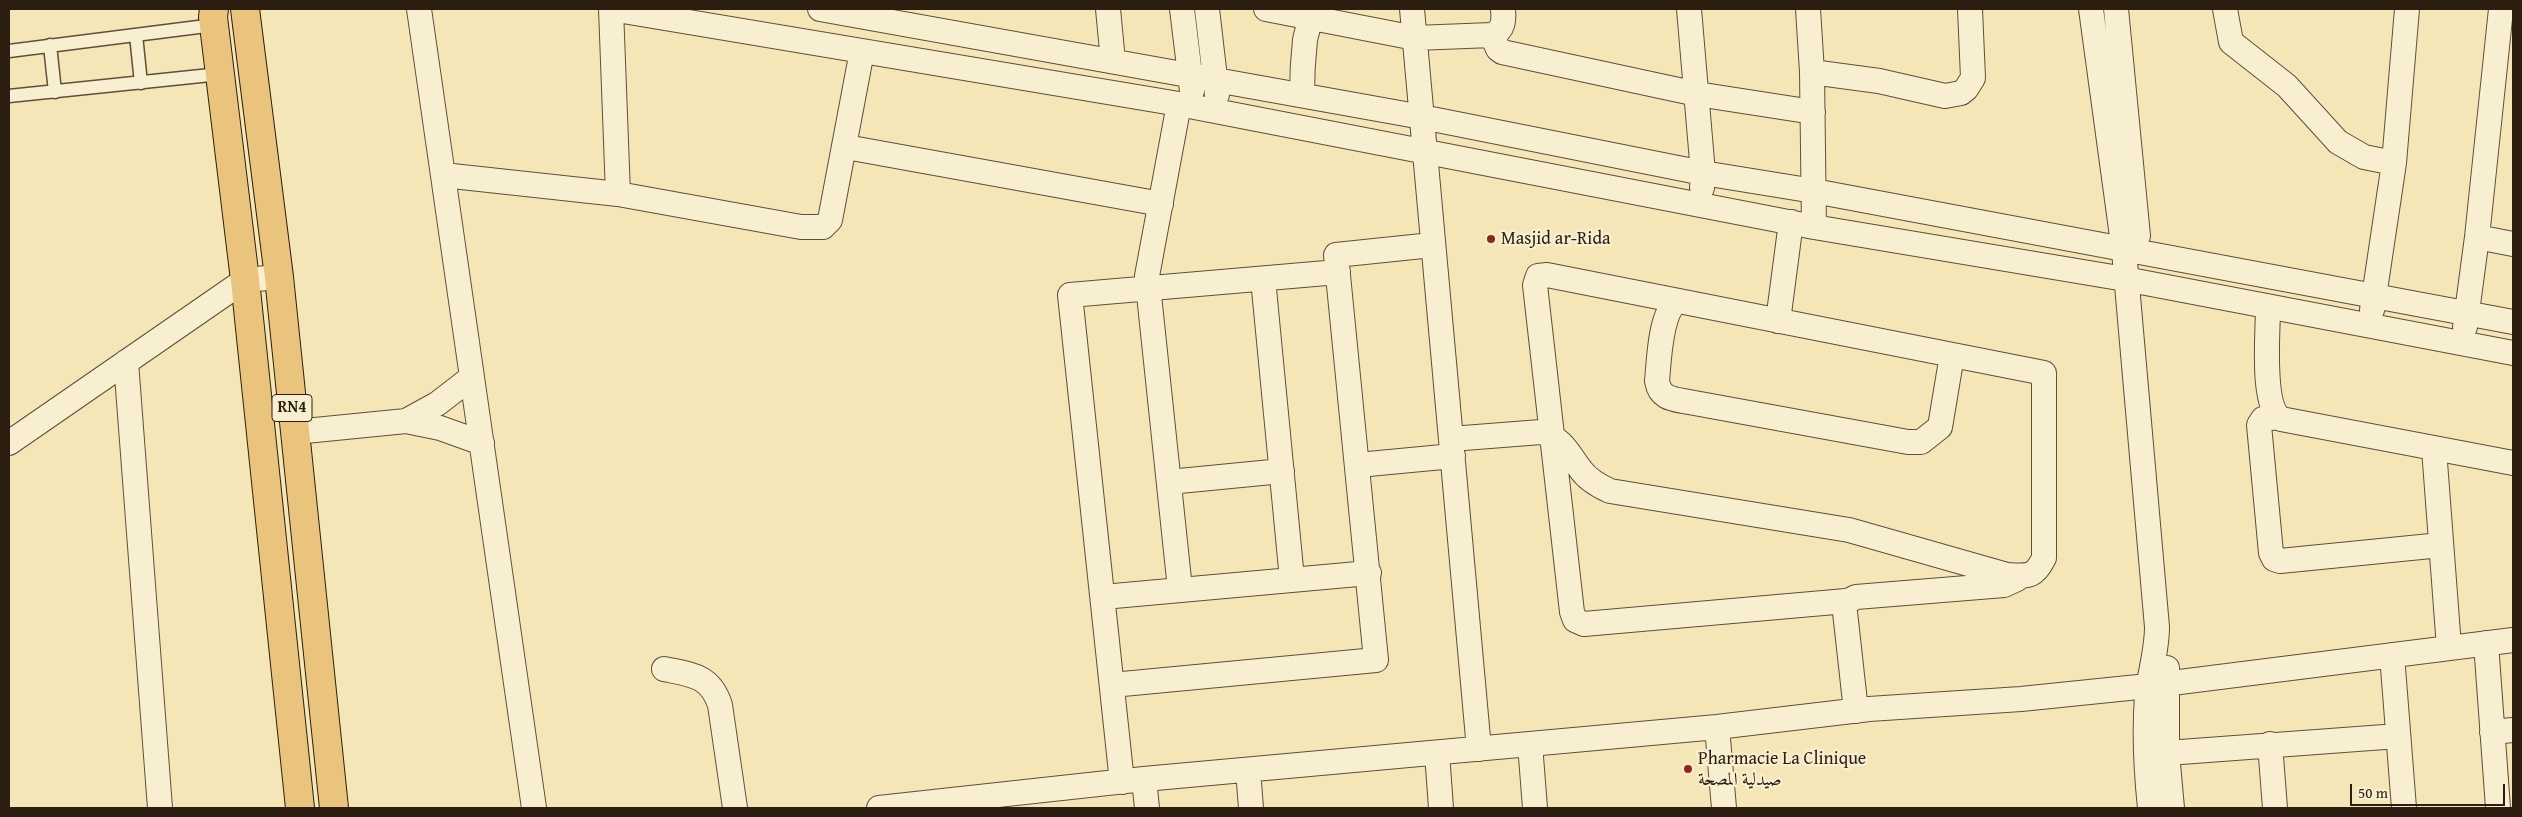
<!DOCTYPE html>
<html>
<head>
<meta charset="utf-8">
<style>
  body { margin:0 }
  #map { position:relative; width:2522px; height:817px; overflow:hidden; background:#f5e6b8; font-family:"Gentium Book Plus",serif }
  canvas { display:block }
  .frame { position:absolute; inset:0; border:10px solid #2b1d0f; pointer-events:none }
  .scale { position:absolute; left:2350px; top:784px; width:155px; height:22px; box-sizing:border-box; border:2px solid #2b1d0f; border-top:0; padding-left:6px; font-size:15px; line-height:18px; white-space:nowrap; color:#2b1d0f; -webkit-text-stroke:4px #f8efd1; paint-order:stroke }
</style>
</head>
<body>
<div id="map">
<canvas width="2522" height="817"></canvas>
<div class="frame"></div>
<div class="scale">50 m</div>
</div>
<script>
const ctx = document.querySelector('canvas').getContext('2d');
ctx.lineJoin = 'round';
function strokePath(path, color, width, dash) {
  ctx.strokeStyle = color;
  ctx.lineWidth = width;
  ctx.lineCap = dash ? 'butt' : 'round';
  ctx.setLineDash(dash || []);
  ctx.stroke(path);
}
function write(font, color, halo, rows, align = 'center') {
  ctx.font = font + ' "Gentium Book Plus",Amiri,serif';
  ctx.lineWidth = 4.5;
  ctx.setLineDash([]);
  ctx.textBaseline = 'middle';
  ctx.strokeStyle = halo;
  ctx.fillStyle = color;
  for (const [text, x, y, turn = 0] of rows) {
    ctx.save();
    ctx.translate(x, y);
    ctx.rotate((+turn || 0) * Math.PI / 180);
    ctx.textAlign = isNaN(turn) ? turn : align;
    if (halo) ctx.strokeText(text, 0, 0);
    ctx.fillText(text, 0, 0);
    ctx.restore();
  }
}
const service = new Path2D(`
  M136 35 141 83
  M50 45 55 92
  M9 51 214 25
  M9 96 220 74`);
const minor = new Path2D(`
  M419 9 534 808
  M611 9 1179 104 1814 227 2125 279 2513 353
  M611 9 618 194
  M820 9 1422 117 1703 173 1814 191 2513 322
  M1108 9 1113 61
  M1182 9 1192 91
  M1207 9 1217 95
  M1266 9 1415 38 1492 35C1504 30 1504 20 1503 9
  M1412 9 1479 749
  M1689 9 1703 173 1702 188
  M1808 9 1812 72 1814 227
  M2091 9 2124 251 2157 627C2157 650 2150 672 2147 696 2144 734 2146 770 2150 808
  M2116 9 2138 236
  M2225 9 2231 42 2287 86 2338 142 2364 157 2394 163
  M1492 35 1498 49 1502 52 1697 94 1813 112
  M1812 72 1879 81 1945 96 1961 93 1966 89 1973 78 1970 9
  M1302 95C1302 77 1303 58 1305 40 1307 29 1312 20 1310 9
  M1179 104 1147 276 1180 589
  M846 147 1161 204
  M443 175 618 194 801 227H823L830 220 862 51
  M2477 237 2513 244
  M1263 279 1292 579
  M1676 302C1660 315 1659 361 1657 381 1660 399 1673 399 1689 402L1908 442H1921L1940 427 1952 355
  M2268 308C2268 332 2261 405 2281 419L2513 463
  M2372 310 2394 163 2407 9
  M1778 321 1791 222
  M2465 327 2477 237 2501 9
  M126 362 160 808
  M2278 417 2263 419 2259 425 2271 553 2274 559 2280 561 2441 545
  M406 421 437 404 472 377
  M295 432 406 421 440 428 482 443
  M1451 439 1541 432C1563 439 1568 453 1581 470 1588 480 1599 486 1610 491L1849 530 2007 575C2028 576 2034 578 2044 558V373L1547 275 1538 276 1535 285 1572 612 1575 620 1584 624 1846 601
  M9 443 245 280 279 277
  M2434 449 2449 647
  M1358 465 1453 456
  M1169 482 1282 471
  M1103 597 1369 573
  M2486 643 2498 808
  M2392 655 2404 808
  M2167 668V753L2172 808
  M664 669C692 675 710 675 720 705L735 808
  M1112 685 1376 660 1336 255 1432 245
  M1856 711 1844 603 1856 597 2004 585 2017 579
  M1717 727 1724 808
  M2492 732 2513 730
  M1530 744 1535 808
  M2270 744 2275 808
  M1437 753 1441 808
  M2167 753 2398 736
  M1248 770 1251 808
  M1144 779 1147 808
  M1122 782 1070 295 1338 272
  M879 808 1144 779 1717 727 1869 709 2021 699 2148 686 2513 640`);
const primary = new Path2D(`
  M214 9 213 17 245 280 300 808
  M245 9 279 277 334 808`);
strokePath(service, '#5e4f39', 15);
strokePath(minor, '#5e4f39', 26);
strokePath(primary, '#2b1d0f', 30);
strokePath(service, '#f8efd1', 12);
strokePath(minor, '#f8efd1', 24);
strokePath(primary, '#eac37c', 28);
for (const [x, y, r, color] of [
  [1491,239,5,"#8f2418"],
  [1688,769,5,"#8f2418"]
]) {
  const dot = new Path2D();
  dot.arc(x, y, r, 0, 2 * Math.PI);
  ctx.fillStyle = color;
  ctx.fill(dot);
  strokePath(dot, '#f8efd1', 2);
}
for (const [x, y, w] of [
  [292,408,40]
]) {
  const box = new Path2D();
  box.roundRect(x - w / 2, y - 13.5, w, 27, 4);
  ctx.fillStyle = '#f8efd1';
  ctx.fill(box);
  strokePath(box, '#2b1d0f', 1);
}
write('bold 16px', '#2b1d0f', null, [
  ["RN4",292,408]
]);
write('18px', '#2b1d0f', '#f8efd1', [
  ["Masjid ar-Rida",1501,239],
  ["Pharmacie La Clinique",1698,759],
  ["صيدلية المصحة",1698,780]
], 'left');
</script>
</body>
</html>
